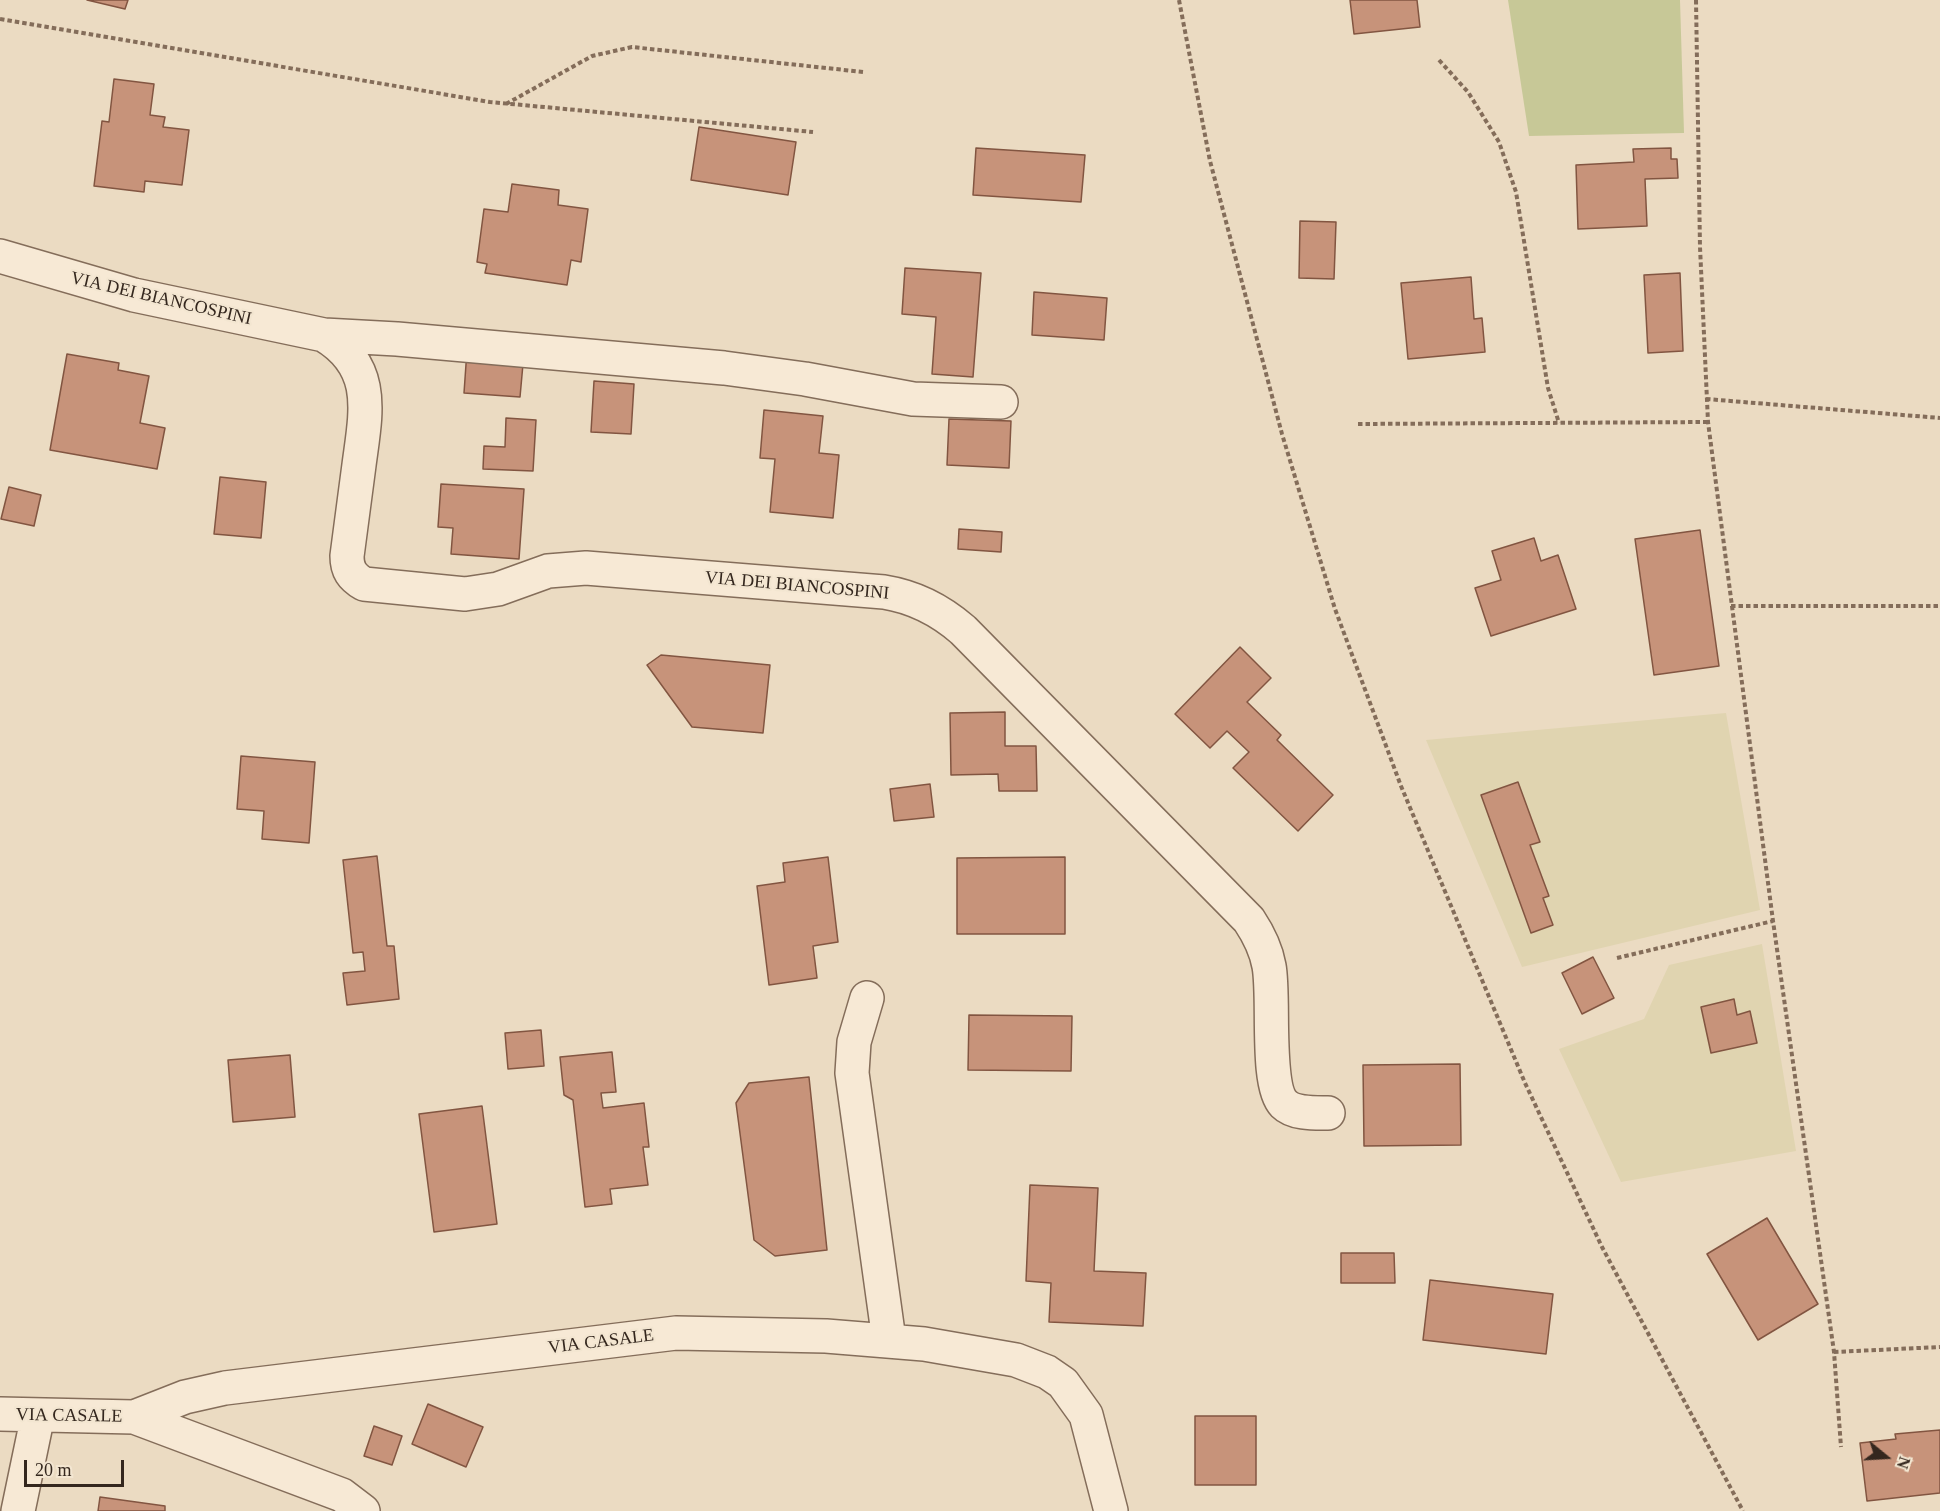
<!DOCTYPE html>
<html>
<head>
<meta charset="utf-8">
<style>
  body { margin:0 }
  #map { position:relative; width:1940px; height:1511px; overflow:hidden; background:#ebdbc2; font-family:"Times New Roman",serif }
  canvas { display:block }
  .north { position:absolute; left:1856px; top:1427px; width:60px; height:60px; -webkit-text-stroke:4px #f3e6d1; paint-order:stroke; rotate:108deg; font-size:16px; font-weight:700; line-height:24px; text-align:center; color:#34271e }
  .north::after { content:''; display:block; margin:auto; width:21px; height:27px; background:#34271e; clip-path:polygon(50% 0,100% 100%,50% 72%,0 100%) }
  .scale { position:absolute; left:24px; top:1460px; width:100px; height:27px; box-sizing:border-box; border:3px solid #34271e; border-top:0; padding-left:8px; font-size:18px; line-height:21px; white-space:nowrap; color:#34271e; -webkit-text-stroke:4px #f3e6d1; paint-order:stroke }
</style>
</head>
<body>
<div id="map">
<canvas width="1940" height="1511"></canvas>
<div class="north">N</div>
<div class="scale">20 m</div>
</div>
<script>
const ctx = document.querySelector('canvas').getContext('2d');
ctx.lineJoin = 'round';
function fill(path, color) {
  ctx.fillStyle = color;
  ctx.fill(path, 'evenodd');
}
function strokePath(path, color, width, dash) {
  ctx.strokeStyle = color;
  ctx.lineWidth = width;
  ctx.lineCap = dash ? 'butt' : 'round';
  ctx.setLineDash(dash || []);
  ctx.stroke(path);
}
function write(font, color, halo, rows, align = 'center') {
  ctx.font = font + ' "Times New Roman",serif';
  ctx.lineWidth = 4.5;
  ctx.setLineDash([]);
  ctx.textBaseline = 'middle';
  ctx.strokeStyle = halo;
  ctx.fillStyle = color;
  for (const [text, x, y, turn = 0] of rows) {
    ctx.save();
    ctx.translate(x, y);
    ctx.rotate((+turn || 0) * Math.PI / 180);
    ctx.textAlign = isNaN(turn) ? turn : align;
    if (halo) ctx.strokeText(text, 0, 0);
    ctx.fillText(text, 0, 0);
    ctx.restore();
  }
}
fill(new Path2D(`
  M1726 713 1760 910 1522 967 1426 740ZM1517 782 1540 841 1530 845 1543 898 1531 933 1481 795Z
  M1762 944 1796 1151 1621 1182 1559 1049 1644 1019 1669 965ZM1733 999 1737 1015 1750 1012 1757 1043 1711 1053 1701 1007Z`), '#e0d4b0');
fill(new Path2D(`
  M1508 0H1680L1684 133 1529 136Z`), '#c7c897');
const building = new Path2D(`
  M87 0H128L125 9Z
  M1350 0H1417L1420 27 1354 34Z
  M114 79 154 84 150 115 165 117 163 127 189 130 182 185 145 181 144 192 94 186 102 121 109 122Z
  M699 127 796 142 788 195 691 180Z
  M976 148 1085 155 1081 202 973 195Z
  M1671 148V159H1677L1678 178 1645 179 1647 226 1578 229 1576 165 1634 162 1633 149Z
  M512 184 559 190 558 205 588 209 581 262 571 260 567 285 485 273 487 264 477 262 484 209 508 212Z
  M1300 221 1336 222 1334 279 1299 278Z
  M905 268 981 273 973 377 932 374 936 317 902 314Z
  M1680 273 1683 351 1648 353 1644 275Z
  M1471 277 1474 319 1482 318 1485 352 1408 359 1401 283Z
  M1034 292 1107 298 1104 340 1032 335Z
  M467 350 524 353 520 397 464 393Z
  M67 354 119 363 118 370 149 376 140 423 165 428 157 469 50 450Z
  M594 381 634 384 631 434 591 432Z
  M764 410 823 416 819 453 839 455 833 518 770 512 775 459 760 458Z
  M506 418 536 420 533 471 483 469 484 446 505 447Z
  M949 419 1011 421 1009 468 947 465Z
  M220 477 266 482 261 538 214 534Z
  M441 484 524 489 519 559 451 554 453 528 438 527Z
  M9 487 41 495 34 526 1 519Z
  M959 529 1002 532 1001 552 958 549Z
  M1700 530 1719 666 1654 675 1635 539Z
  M1534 538 1541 561 1558 555 1576 609 1491 636 1475 588 1501 580 1492 551Z
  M1240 647 1271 678 1247 702 1281 735 1277 740 1333 795 1298 831 1233 768 1249 752 1227 731 1210 748 1175 714Z
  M661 655 770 665 763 733 692 727 647 665Z
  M1005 712V746H1036L1037 791H999L998 774 951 775 950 713Z
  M241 756 315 762 309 843 262 839 264 811 237 809Z
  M1518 782 1540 842 1530 845 1549 896 1543 898 1553 925 1531 933 1481 795Z
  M930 784 934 817 894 821 890 789Z
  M377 856 387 946H394L399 999 347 1005 343 973 365 971 363 952 353 953 343 860Z
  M828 857 838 942 813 946 817 978 769 985 757 886 785 882 783 863Z
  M1065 857V934H957V858Z
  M1593 957 1614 998 1582 1014 1562 973Z
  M1734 999 1737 1015 1750 1011 1757 1043 1711 1053 1701 1007Z
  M969 1015 1072 1016 1071 1071 968 1070Z
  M541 1030 544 1066 508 1069 505 1033Z
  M612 1052 616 1092 601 1093 603 1108 644 1103 649 1147H643L648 1185 610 1189 612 1204 585 1207 573 1100 564 1095 560 1057Z
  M290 1055 295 1117 233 1122 228 1060Z
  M1460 1064 1461 1145 1364 1146 1363 1065Z
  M809 1077 827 1250 775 1256 754 1240 736 1103 749 1083Z
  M482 1106 497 1224 434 1232 419 1114Z
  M1030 1185 1098 1188 1094 1271 1146 1273 1143 1326 1049 1322 1051 1283 1026 1281Z
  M1767 1218 1818 1304 1758 1340 1707 1254Z
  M1341 1253H1394L1395 1283H1341Z
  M1430 1280 1553 1294 1546 1354 1423 1340Z
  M428 1404 483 1427 466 1467 412 1444Z
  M1195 1416H1256V1485H1195Z
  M374 1426 402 1436 392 1465 364 1456Z
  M1940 1430V1493L1867 1501 1860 1443 1896 1439 1895 1434Z
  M100 1497 165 1506V1511H98Z`);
fill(building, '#c7937a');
strokePath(building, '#825541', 1.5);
const minor = new Path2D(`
  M0 256 134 295 324 335C377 367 366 412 359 465 355 496 351 526 347 556 347 570 352 577 364 584L465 594 498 589 548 571 586 568 884 592C915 597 940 610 963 630L1249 920C1259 935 1266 949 1269 966 1275 997 1265 1085 1284 1104 1294 1114 1315 1113 1328 1113
  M324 335 397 339 724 368 805 379 913 399 1001 402
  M867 998 854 1042 852 1073 889 1340
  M0 1414 134 1417 185 1397 225 1388 676 1333 826 1336 924 1344 1016 1360 1047 1372 1063 1383 1086 1415 1111 1511
  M134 1417 342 1495 363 1511
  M18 1511 38 1415`);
strokePath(minor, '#846d5a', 36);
strokePath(new Path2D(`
  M1179 0 1210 161 1282 434 1335 609 1401 786 1525 1083 1602 1247 1743 1511
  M1696 0 1700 247 1708 422 1773 921 1834 1352 1841 1447
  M0 19 490 102 813 132
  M1439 60 1468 92 1499 142 1516 192 1548 388 1559 423
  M506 104 592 56 632 47 863 72
  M1706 399 1940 418
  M1358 424 1708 422
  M1731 606H1940
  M1617 958 1773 921
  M1834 1352 1940 1347`), '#846d5a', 4, [4.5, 3]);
strokePath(minor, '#f7e9d5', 33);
write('18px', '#34271e', '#f3e6d1', [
  ["VIA DEI BIANCOSPINI",161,299,13],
  ["VIA DEI BIANCOSPINI",797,586,5],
  ["VIA CASALE",601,1342,-7],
  ["VIA CASALE",69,1416,1]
]);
</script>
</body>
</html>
